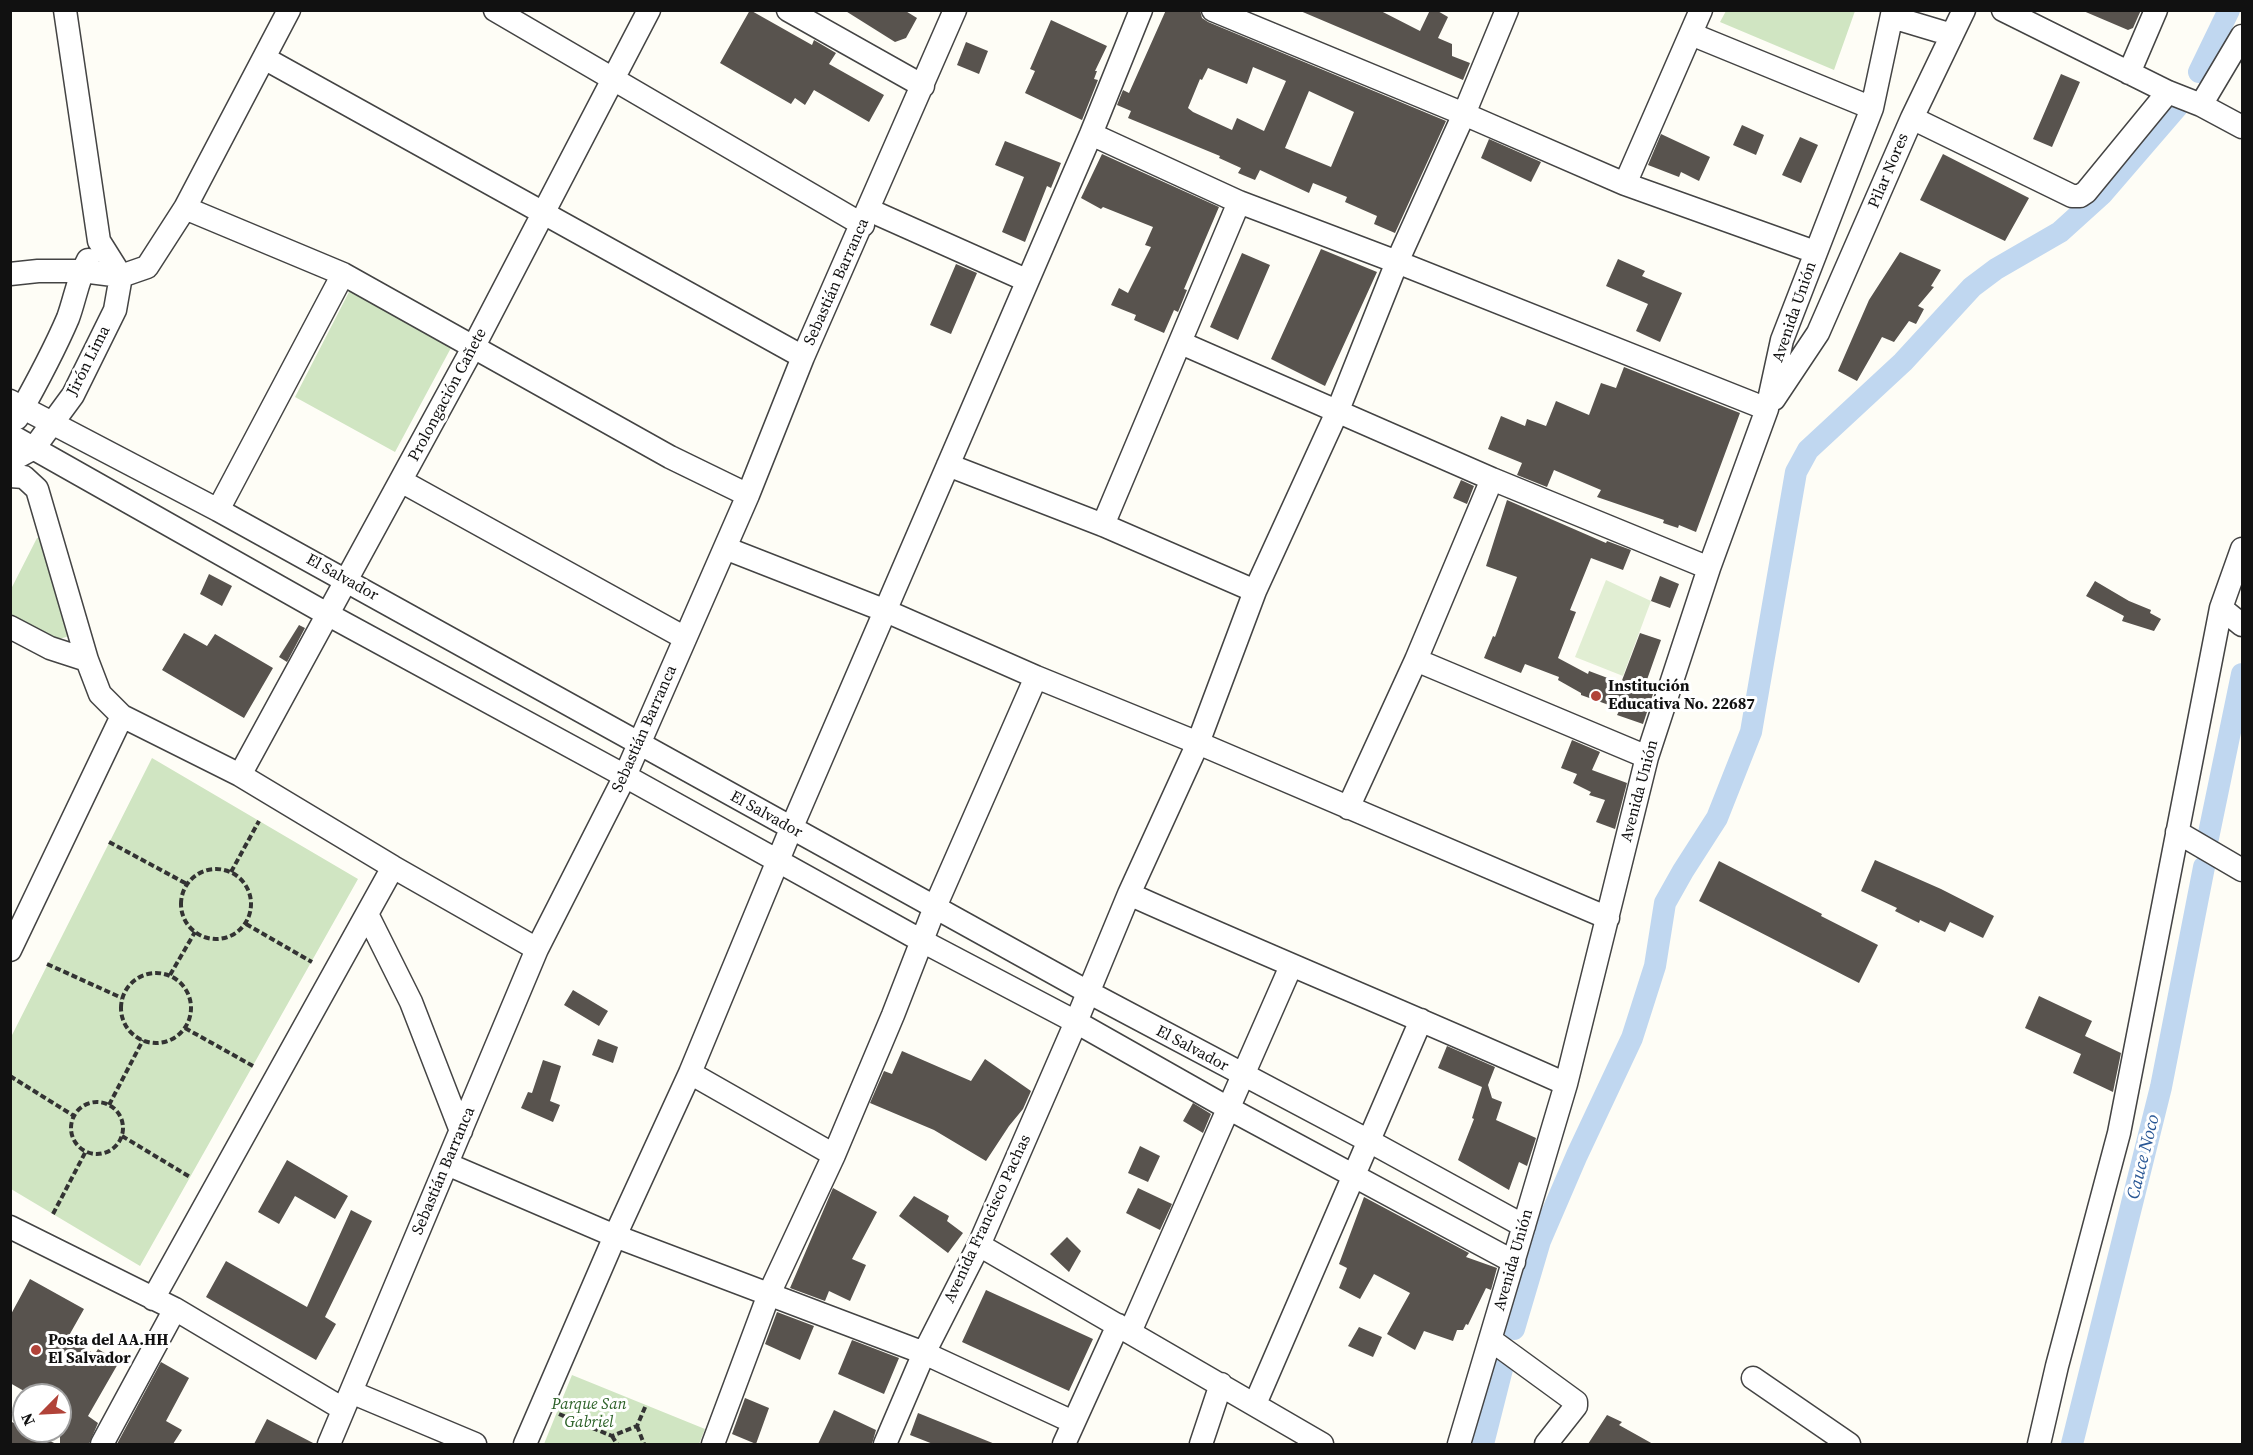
<!DOCTYPE html>
<html>
<head>
<meta charset="utf-8">
<style>
  body { margin:0 }
  #map { position:relative; width:2253px; height:1455px; overflow:hidden; background:#fefdf6; font-family:"Source Serif 4",serif }
  canvas { display:block }
  .frame { position:absolute; inset:0; border:12px solid #111; pointer-events:none }
  .north { position:absolute; left:12px; top:1383px; width:60px; height:60px; box-sizing:border-box; background:#fff; border:2px solid #a0a0a0; border-radius:50%; rotate:246deg; font-size:16px; font-weight:700; line-height:24px; text-align:center; color:#111 }
  .north::after { content:''; display:block; margin:auto; width:21px; height:27px; background:#b14339; clip-path:polygon(50% 0,100% 100%,50% 72%,0 100%) }
</style>
</head>
<body>
<div id="map">
<canvas width="2253" height="1455"></canvas>
<div class="frame"></div>
<div class="north">N</div>
</div>
<script>
const ctx = document.querySelector('canvas').getContext('2d');
ctx.lineJoin = 'round';
function fill(path, color) {
  ctx.fillStyle = color;
  ctx.fill(path, 'evenodd');
}
function strokePath(path, color, width, dash) {
  ctx.strokeStyle = color;
  ctx.lineWidth = width;
  ctx.lineCap = dash ? 'butt' : 'round';
  ctx.setLineDash(dash || []);
  ctx.stroke(path);
}
function write(font, color, halo, rows, align = 'center') {
  ctx.font = font + ' "Source Serif 4",serif';
  ctx.lineWidth = 6;
  ctx.setLineDash([]);
  ctx.textBaseline = 'middle';
  ctx.strokeStyle = halo;
  ctx.fillStyle = color;
  for (const [text, x, y, turn = 0] of rows) {
    ctx.save();
    ctx.translate(x, y);
    ctx.rotate((+turn || 0) * Math.PI / 180);
    ctx.textAlign = isNaN(turn) ? turn : align;
    if (halo) ctx.strokeText(text, 0, 0);
    ctx.fillText(text, 0, 0);
    ctx.restore();
  }
}
fill(new Path2D(`
  M1726 11V10L1855 11 1834 70 1720 22Z
  M350 290 452 346 395 452 295 397Z
  M47 535 69 636C48 645 28 625 11 614L10 591 37 538Z
  M152 758 358 879 140 1266 11 1189V1037Z
  M572 1375 705 1429 699 1444H544Z`), '#d0e5c2');
fill(new Path2D(`
  M1606 580 1651 601 1623 676 1575 657Z`), '#e1eed3');
strokePath(new Path2D(`
  M2199 72 2229 10
  M2208 838 2242 674
  M1514 1329 1540 1241 1577 1155 1632 1038 1655 966 1665 903 1683 871 1717 818 1751 732 1796 472 1808 450 1903 362 1972 287 1996 269 2060 232 2102 194 2177 107
  M1483 1444 1504 1361
  M2072 1444 2161 1087 2204 867`), '#c0d7f0', 22);
fill(new Path2D(`
  M750 10 812 45 814 40 836 53 829 64 884 95 869 122 814 90 805 105 795 98 791 104 720 63Z
  M844 10H904L917 18 906 38 895 42Z
  M1166 10H1200L1202 18 1208 22 1446 121 1395 233 1374 224 1377 216 1345 202 1347 197 1313 183 1309 193 1260 170 1255 180 1238 173 1241 168 1219 158 1220 156 1128 118 1131 111 1117 105 1123 90 1129 93ZM1253 67 1286 81 1264 131 1237 118 1232 130 1193 112 1188 108 1200 79 1202 80 1208 68 1247 84ZM1309 91 1354 112 1331 167 1285 148Z
  M1298 10H1379L1420 31 1430 10H1436L1448 17 1438 38 1452 44V56L1470 63 1463 80Z
  M2081 10H2141L2133 28 2128 30Z
  M1051 20 1107 46 1095 71H1097L1094 79 1098 80 1082 120 1025 93 1035 71 1030 69Z
  M966 42 988 51 979 74 957 65Z
  M2061 74 2080 82 2052 147 2033 139Z
  M1742 125 1764 135 1756 155 1733 145Z
  M1661 134 1710 157 1699 181 1681 172 1679 177 1648 165Z
  M1800 137 1818 145 1801 183 1782 175Z
  M1489 139 1541 162 1531 182 1481 158Z
  M1005 141 1061 163 1051 188 1047 186 1025 242 1002 232 1024 177 995 165Z
  M1102 154 1219 207 1184 289 1187 290 1178 312 1174 310 1164 333 1134 320 1136 315 1111 305 1119 288 1128 293 1151 247 1145 245 1153 227 1103 207 1101 209 1081 198Z
  M1943 154 2029 198 2005 241 1920 200Z
  M1321 249 1377 272 1325 386 1271 359Z
  M1900 252 1941 270 1931 286 1934 287 1918 306 1924 309 1916 324 1909 321 1894 342 1882 337 1857 381 1838 371 1869 300Z
  M1242 253 1270 265 1238 340 1210 327Z
  M1618 259 1645 271 1642 276 1682 293 1660 342 1636 331 1648 304 1606 286Z
  M956 264 977 273 951 334 930 325Z
  M1624 367 1740 413 1696 532 1679 525 1678 528 1663 523 1664 520 1597 497 1601 490 1554 470 1547 487 1517 475 1522 463 1488 449 1501 416 1525 426 1527 419 1546 426 1556 401 1589 415 1601 383 1616 388Z
  M1461 480 1474 486 1467 504 1453 498Z
  M1507 500 1606 543 1607 541 1631 550 1623 570 1591 558 1570 610 1576 612 1558 658 1588 674 1589 671 1621 683 1640 633 1661 640 1643 691 1653 694 1643 724 1617 715 1620 709 1581 695V693L1558 680 1559 677 1525 664 1521 673 1484 658 1493 636 1495 637 1517 577 1486 566Z
  M209 574 232 586 222 606 200 594Z
  M1660 576 1679 584 1670 608 1651 601Z
  M2095 581 2129 601 2151 610 2150 613 2161 619 2154 631 2122 621 2124 616 2086 596Z
  M299 625 305 628 287 662 279 657Z
  M184 633 207 646 215 634 273 668 244 718 162 670Z
  M1572 740 1600 752 1592 770 1627 783 1615 829 1596 822 1605 800 1589 795 1591 792 1573 783 1577 774 1561 768Z
  M1875 860 1941 889 1994 916 1983 938 1950 922 1945 932 1920 920 1919 923 1895 911 1897 908 1861 891Z
  M1719 861 1822 914 1821 916 1878 945 1859 983 1699 901Z
  M573 990 608 1011 599 1026 564 1005Z
  M2039 996 2092 1021 2085 1036 2121 1053 2113 1092 2073 1073 2081 1054 2025 1028Z
  M598 1039 618 1047 613 1063 592 1055Z
  M1447 1046 1495 1067 1488 1085 1492 1098 1502 1102 1496 1120 1536 1138 1527 1166 1519 1162 1509 1190 1458 1160 1474 1119 1472 1118 1482 1087 1438 1068Z
  M902 1051 971 1081 985 1059 1031 1091 1023 1109 1009 1126 986 1161 934 1130 870 1103 884 1071 892 1074Z
  M543 1060 561 1066 550 1101 560 1105 553 1122 521 1108 528 1092 532 1093Z
  M1193 1103 1211 1114 1203 1133 1183 1121Z
  M1140 1146 1160 1156 1148 1182 1128 1173Z
  M287 1160 348 1196 335 1219 295 1196 279 1224 258 1212Z
  M833 1188 877 1212 852 1259 866 1265 850 1301 829 1291 825 1301 790 1288Z
  M1138 1188 1172 1204 1160 1230 1126 1213Z
  M914 1196 949 1216 947 1221 963 1233 948 1253 899 1216Z
  M1364 1197 1469 1253 1466 1257 1497 1268 1491 1290 1486 1288 1468 1325 1466 1324 1463 1330H1457L1453 1341 1424 1331 1415 1350 1387 1334 1410 1293 1374 1274 1360 1299 1339 1288 1347 1268 1339 1264Z
  M351 1210 372 1221 325 1317 336 1324 316 1360 206 1297 226 1261 307 1307Z
  M1067 1237 1081 1251 1069 1272 1050 1254Z
  M30 1279 84 1309 67 1339 95 1354 98 1349 119 1362 88 1416 98 1423 89 1444H60V1395H31L10 1383V1316Z
  M986 1290 1093 1339 1069 1391 962 1342Z
  M777 1312 814 1326 800 1360 765 1344Z
  M1359 1327 1382 1337 1373 1357 1348 1346Z
  M852 1340 899 1358 884 1394 838 1374Z
  M161 1362 189 1378 166 1421 182 1430 173 1444H117Z
  M745 1398 769 1408 756 1444 732 1434Z
  M834 1410 876 1430 872 1444H818Z
  M918 1413 995 1444H933L910 1435Z
  M1607 1415 1622 1422 1619 1425 1653 1444H1588Z
  M267 1419 315 1444H254Z
  M10 1421 24 1428V1431H31L56 1444H10Z`), '#58534e');
const minor = new Path2D(`
  M495 10 863 225
  M788 10 923 86
  M1213 10 1464 114 1625 184 1815 252
  M2003 10 2168 92 2201 105 2242 127
  M1892 17 1952 35
  M1691 34 1872 108
  M264 58 803 357
  M2129 73 2156 10
  M2201 105 2242 36
  M1912 118 2072 196H2080L2086 192 2168 92
  M1091 134 1239 202 1397 262 1767 409
  M1625 184 1701 10
  M185 208 343 274 670 457 748 495
  M869 210 1026 280
  M10 274 38 271H82L121 276 147 267 185 208 289 10
  M1181 343 1492 479 1709 568
  M1774 399 1818 333 1912 118 1964 10
  M10 401 218 510 1088 992 1369 1141 1524 1226
  M17 418C35 386 53 353 68 318 75 299 78 278 88 260
  M10 435 327 614 625 776 922 941 1076 1022 1228 1108 1514 1262
  M10 461 34 448 73 395 115 310 121 276 99 241 65 10
  M948 465 1103 525 1255 591
  M10 476 24 477 37 489 87 660 100 694 122 716 240 775 393 867 537 949
  M401 481 685 638
  M218 510 343 274
  M1103 525 1239 202
  M725 548 886 611 1036 677 1198 743 1608 918
  M2221 608 2242 625
  M10 627 50 648 87 660
  M1416 660 1647 757
  M240 775 474 346 649 10
  M1348 808 1416 660 1492 479
  M2177 832 2242 870
  M1129 894C1274 959 1421 1019 1566 1084
  M367 914 411 1002 461 1131
  M10 950 122 716
  M690 1073 834 1155
  M447 1164 615 1236 924 1353 1073 1422
  M10 1227 175 1309 343 1409
  M979 1245 1322 1444
  M153 1299 393 867
  M1130 1332 1291 966
  M1491 1340 1576 1402V1406L1546 1444
  M1753 1378 1849 1444
  M351 1392 475 1444
  M1255 1404 1421 1020
  M102 1444 175 1309
  M329 1444 537 949 625 776 748 495 803 357 955 10
  M525 1444 615 1236 690 1073 791 829 1091 134 1141 10
  M713 1444 769 1294 834 1155 893 1015 935 907 1036 677
  M885 1444 924 1353 979 1245 1076 1022 1129 894 1198 743 1255 591 1338 410 1397 262 1464 114 1507 10
  M1064 1444 1118 1325
  M1201 1444 1221 1384
  M1459 1444 1566 1084 1647 757 1709 568 1767 409 1782 340 1872 108 1893 10
  M2039 1444 2057 1366 2119 1133 2221 608 2242 549`);
strokePath(minor, '#444', 25);
strokePath(new Path2D(`
  M109 842 187 884
  M181 904a35 35 0 1 1 70 0a35 35 0 1 1-70 0Z
  M231 872 259 821
  M246 924 312 962
  M47 964 122 998
  M121 1008a35 35 0 1 1 70 0a35 35 0 1 1-70 0Z
  M170 975 195 932
  M185 1028 253 1066
  M10 1076 74 1116
  M71 1128a26 26 0 1 1 52 0a26 26 0 1 1-52 0Z
  M109 1105 143 1040
  M122 1136 190 1177
  M53 1214 86 1151
  M559 1414 612 1436 637 1426 646 1405
  M637 1426 644 1444
  M612 1436 617 1444`), '#333', 4, [6, 3]);
strokePath(minor, '#fff', 22);
for (const [x, y, r, color] of [
  [1596,696,6,"#b14339"],
  [36,1350,6,"#b14339"]
]) {
  const dot = new Path2D();
  dot.arc(x, y, r, 0, 2 * Math.PI);
  ctx.fillStyle = color;
  ctx.fill(dot);
  strokePath(dot, '#fff', 2);
}
write('16px', '#111', '#fff', [
  ["Pilar Nores",1889,171,-67],
  ["Sebastián Barranca",837,282,-66],
  ["Avenida Unión",1795,312,-71],
  ["Jirón Lima",89,361,-63],
  ["Prolongación Cañete",448,395,-62],
  ["El Salvador",342,578,29],
  ["Sebastián Barranca",645,729,-66],
  ["Avenida Unión",1640,791,-75],
  ["El Salvador",766,815,29],
  ["El Salvador",1192,1049,28],
  ["Sebastián Barranca",444,1171,-67],
  ["Avenida Francisco Pachas",988,1219,-65],
  ["Avenida Unión",1514,1260,-74]
]);
write('bold 16px', '#111', '#fff', [
  ["Institución",1608,687],
  ["Educativa No. 22687",1608,705],
  ["Posta del AA.HH",48,1341],
  ["El Salvador",48,1359]
], 'left');
write('italic 16px', '#2c6128', '#fff', [
  ["Parque San",589,1405],
  ["Gabriel",589,1423]
]);
write('italic 18px', '#285694', '#fff', [
  ["Cauce Noco",2144,1157,-76]
]);
</script>
</body>
</html>
